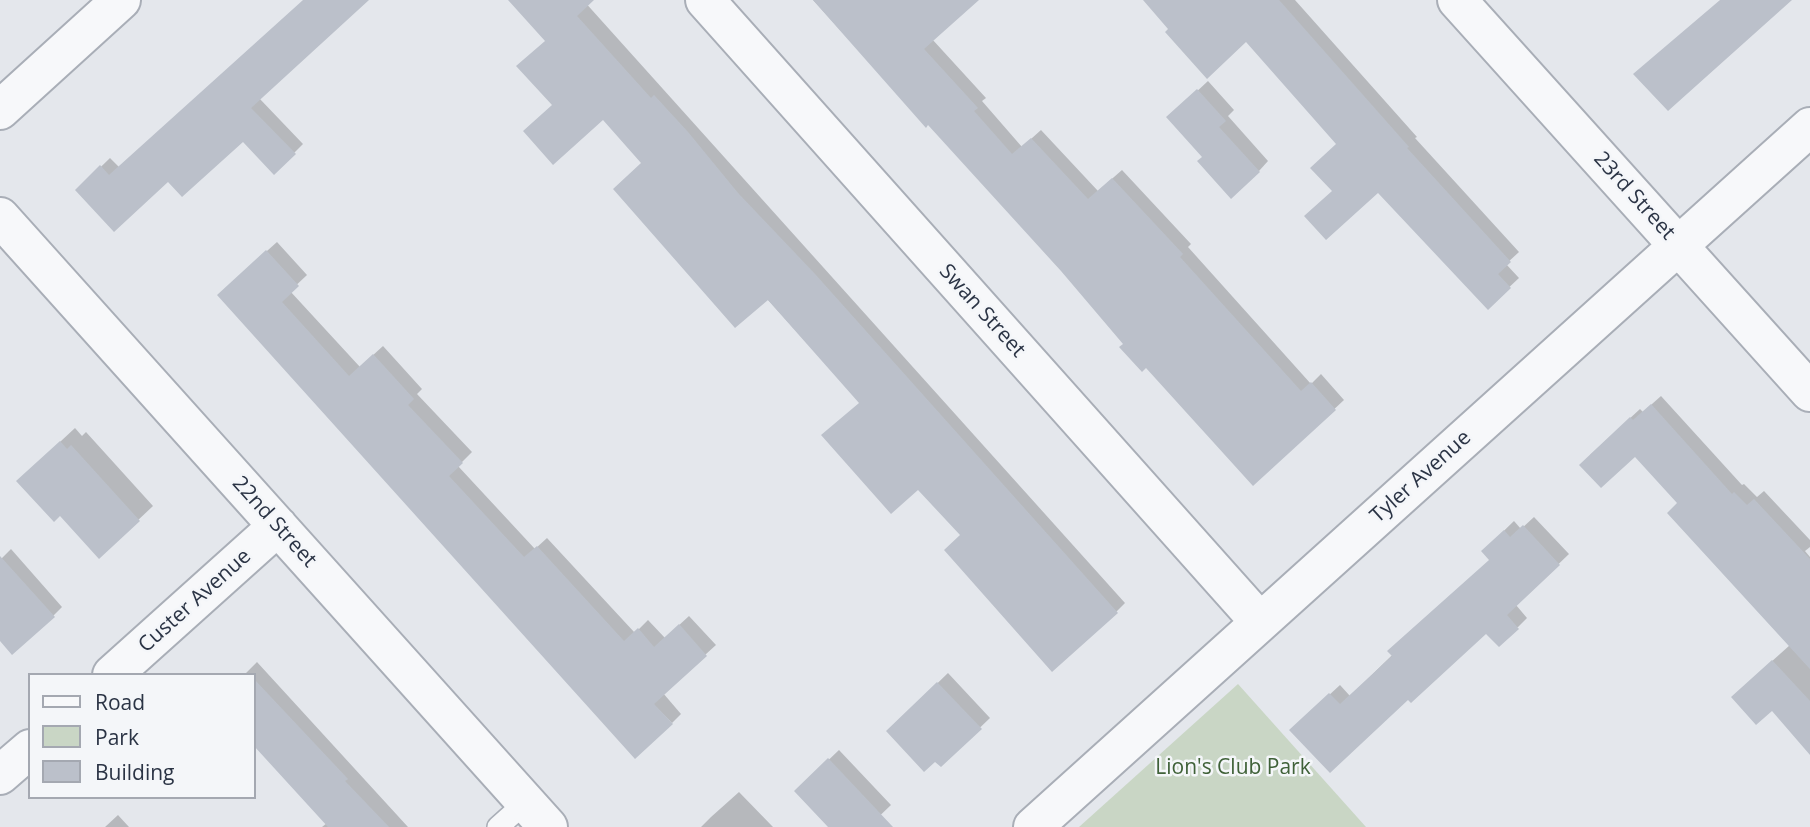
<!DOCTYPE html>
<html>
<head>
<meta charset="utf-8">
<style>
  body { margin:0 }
  #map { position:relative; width:1810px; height:827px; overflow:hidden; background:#e4e7ec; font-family:"Open Sans",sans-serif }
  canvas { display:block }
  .legend { position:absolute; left:28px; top:673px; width:228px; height:126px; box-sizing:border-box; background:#f4f6f9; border:2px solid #a4a8b1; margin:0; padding:9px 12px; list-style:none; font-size:21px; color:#2b3445 }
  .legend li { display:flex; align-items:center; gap:14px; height:35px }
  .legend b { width:35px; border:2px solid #a4a8b1 }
</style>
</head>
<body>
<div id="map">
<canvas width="1810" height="827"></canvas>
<ul class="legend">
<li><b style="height:9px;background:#f7f8fa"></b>Road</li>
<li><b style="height:19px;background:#c9d6c5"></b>Park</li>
<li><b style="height:19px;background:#bbc0ca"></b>Building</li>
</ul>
</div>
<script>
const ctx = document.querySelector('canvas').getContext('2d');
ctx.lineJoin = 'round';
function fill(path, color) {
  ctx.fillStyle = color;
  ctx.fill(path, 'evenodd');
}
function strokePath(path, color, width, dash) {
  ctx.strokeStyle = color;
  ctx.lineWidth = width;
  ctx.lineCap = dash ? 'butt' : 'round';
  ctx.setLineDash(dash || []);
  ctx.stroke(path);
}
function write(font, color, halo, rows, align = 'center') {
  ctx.font = font + ' "Open Sans",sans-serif';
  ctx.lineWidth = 5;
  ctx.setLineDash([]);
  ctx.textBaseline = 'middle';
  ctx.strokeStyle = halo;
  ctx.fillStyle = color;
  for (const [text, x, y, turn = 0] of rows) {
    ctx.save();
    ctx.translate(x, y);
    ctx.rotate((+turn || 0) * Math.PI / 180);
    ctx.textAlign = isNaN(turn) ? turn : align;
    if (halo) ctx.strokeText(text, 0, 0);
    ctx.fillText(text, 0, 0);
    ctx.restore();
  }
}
fill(new Path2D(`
  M1238 684 1366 827H1079Z`), '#c9d6c5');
fill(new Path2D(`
  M304 0H358L259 98 303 144 274 173 243 140 168 179 77 190 110 158 119 167Z
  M511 0H583L1125 603 1116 612 962 535 860 402 603 117 554 105 547 40Z
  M813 0H976L932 39 986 98 982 101 1022 147 1041 130 1098 191 1122 170 1191 244 1188 247 1311 384 1321 374 1344 400 1254 484 928 123 926 125Z
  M1146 0H1295L1417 137 1415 138 1519 252 1506 264 1519 278 1488 307 1379 190 1334 191 1338 144 1246 39 1170 29Z
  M1208 81 1234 110 1228 116 1268 161 1259 171 1204 156 1179 108Z
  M277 242 307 275 290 291 360 367 383 346 422 389 417 394 472 452 458 466 535 549 547 538 635 633 648 620 665 638 689 616 716 645 663 693 681 714 672 723 229 285Z
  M1661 396 1742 485 1744 484 1757 497 1764 491 1810 540V547L1805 551 1810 557V752L1772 709 1742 688 1790 645 1680 503 1635 454 1590 455 1640 409 1643 412Z
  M75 428 82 436 86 432 153 506 99 557 33 467Z
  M1534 517 1569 554 1516 605 1527 618 1518 627 1486 631 1408 697 1302 720 1340 685 1350 696 1491 559 1483 551 1514 521 1521 529Z
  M11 549 62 607 53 616 0 639V560Z
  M257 662 408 827H322L327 823 254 743V675H244Z
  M948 673 990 718 941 765 888 731Z
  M839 750 891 805 868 827H830L796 791Z
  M739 792 773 827H701L711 817Z
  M118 815 129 827H105Z`), '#0003');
fill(new Path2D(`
  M303 0H369L251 108 296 154 274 175 243 142 182 197 168 182 114 232 75 190 100 165 109 175Z
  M508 0H594L577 16 651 98 654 95 688 132 738 193 815 274 1118 613 1052 672 944 550 960 535 918 490 891 514 821 435 859 403 768 300 735 328 613 189 641 163 603 120 553 165 523 131 552 105 516 66 545 41Z
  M813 0H979L924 49 978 108 974 111 1012 154 1031 138 1088 199 1112 178 1183 254 1180 257 1301 391 1311 382 1336 410 1253 486 1146 368 1142 372 1119 347 1123 344 1061 271 928 125 926 128Z
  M1143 0H1279L1409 147 1407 148 1511 262 1498 274 1511 288 1488 310 1378 193 1326 240 1304 216 1332 191 1310 168 1336 144 1246 42 1207 79 1165 32 1168 29Z
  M1720 0H1792L1668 111 1633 74Z
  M1197 89 1226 121 1219 127 1260 172 1231 199 1197 161 1202 157 1166 117Z
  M266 250 299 286 282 302 349 376 373 354 414 399 408 405 463 463 449 476 524 557 537 546 624 641 638 628 654 647 679 624 707 656 654 704 673 724 635 759 217 295Z
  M1651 404 1732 494 1734 492 1747 505 1754 499 1810 559V669L1667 513 1677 503 1635 457 1601 488 1579 465 1630 417 1633 420Z
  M60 441 67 449 71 445 140 521 99 559 60 516 54 522 16 481Z
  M1523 525 1560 565 1507 615 1519 629 1499 647 1486 634 1411 703 1408 700 1330 773 1289 730 1329 693 1340 704 1392 656 1387 651 1489 560 1481 551 1504 530 1510 537Z
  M0 556 55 617 12 655 0 641Z
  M1772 660 1810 701V755L1772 711 1756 725 1731 697Z
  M254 679 348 779 345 781 389 827H328L254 746Z
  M937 682 982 729 941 767 935 762 924 772 886 731Z
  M828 758 893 827H828L794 791Z`), '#bbc0ca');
const lane = new Path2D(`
  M498 827 526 802`);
const street = new Path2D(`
  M705 0 1260 622
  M1457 0 1810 392
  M0 110 121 0
  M0 217 548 827
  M112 675 278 526
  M0 775 30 749
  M1033 827 1810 127`);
strokePath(lane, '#a9aeb7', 24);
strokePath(street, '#a9aeb7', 42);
strokePath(lane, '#f7f8fa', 21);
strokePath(street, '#f7f8fa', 38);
write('21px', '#2b3445', '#f4f6f9', [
  ["23rd Street",1634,196,48],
  ["Swan Street",982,311,48],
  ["Tyler Avenue",1421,477,-42],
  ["22nd Street",274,522,48],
  ["Custer Avenue",195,601,-42]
]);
write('21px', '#3f6138', '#f4f6f9', [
  ["Lion's Club Park",1233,768]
]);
</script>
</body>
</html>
